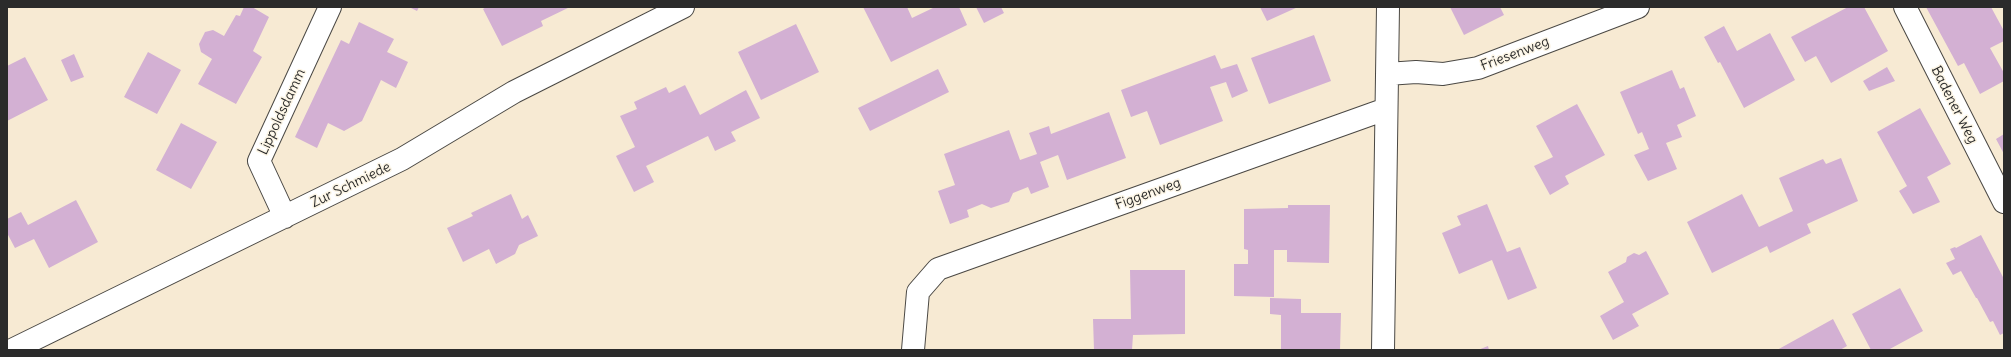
<!DOCTYPE html>
<html>
<head>
<meta charset="utf-8">
<style>
  body { margin:0 }
  #map { position:relative; width:2011px; height:357px; overflow:hidden; background:#f7ead3; font-family:Delius,sans-serif }
  canvas { display:block }
  .frame { position:absolute; inset:0; border:8px solid #2b2b2b; pointer-events:none }
</style>
</head>
<body>
<div id="map">
<canvas width="2011" height="357"></canvas>
<div class="frame"></div>
</div>
<script>
const ctx = document.querySelector('canvas').getContext('2d');
ctx.lineJoin = 'round';
function fill(path, color) {
  ctx.fillStyle = color;
  ctx.fill(path, 'evenodd');
}
function strokePath(path, color, width, dash) {
  ctx.strokeStyle = color;
  ctx.lineWidth = width;
  ctx.lineCap = dash ? 'butt' : 'round';
  ctx.setLineDash(dash || []);
  ctx.stroke(path);
}
function write(font, color, halo, rows, align = 'center') {
  ctx.font = font + ' Delius,sans-serif';
  ctx.lineWidth = 3;
  ctx.setLineDash([]);
  ctx.textBaseline = 'middle';
  ctx.strokeStyle = halo;
  ctx.fillStyle = color;
  for (const [text, x, y, turn = 0] of rows) {
    ctx.save();
    ctx.translate(x, y);
    ctx.rotate((+turn || 0) * Math.PI / 180);
    ctx.textAlign = isNaN(turn) ? turn : align;
    if (halo) ctx.strokeText(text, 0, 0);
    ctx.fillText(text, 0, 0);
    ctx.restore();
  }
}
fill(new Path2D(`
  M244 7H252L269 17 253 51 262 57 236 104 198 84 212 59 201 52 199 44 205 32 213 30 224 36 236 15 240 16Z
  M409 7H419L417 11Z
  M486 7H570L541 21 543 26 502 46 483 9Z
  M863 7H907L912 18 935 7H959L967 25 891 62Z
  M976 7H1001L1004 13 984 23Z
  M1260 7H1298L1267 21Z
  M1450 7H1500L1504 15 1464 35Z
  M1848 7H1864L1888 51 1831 83 1816 56 1805 62 1791 37Z
  M1926 7H1991L2004 31V41L1990 48 2004 73V81L1980 94 1964 63 1958 66Z
  M359 22 394 39 387 52 408 62 396 88 381 80 362 121 344 131 328 123 317 148 295 137 341 40 349 44Z
  M796 24 819 72 761 100 738 52Z
  M1724 26 1737 51 1770 33 1795 80 1744 108 1720 62 1718 63 1704 37Z
  M1314 35 1331 81 1269 104 1251 58Z
  M148 52 181 70 157 114 124 97Z
  M74 54 84 77 71 82 61 60Z
  M1215 55 1221 69 1237 64 1248 91 1232 98 1226 82 1210 87 1223 121 1160 145 1147 111 1131 117 1121 90Z
  M25 57 48 100 7 121V66Z
  M1887 67 1895 81 1869 91 1863 81Z
  M938 69 949 92 870 131 858 108Z
  M1672 70 1680 89 1684 87 1696 116 1677 125 1682 137 1666 143 1677 169 1648 181 1634 155 1649 149 1642 132 1638 134 1620 92Z
  M685 85 700 115 746 90 760 118 731 132 736 141 715 151 708 136 646 166 654 182 634 192 616 156 635 147 620 116 637 109 634 102 666 87 669 93Z
  M1577 104 1605 155 1565 176 1569 184 1550 195 1534 166 1553 157 1536 126Z
  M1920 108 1951 164 1927 177 1940 202 1913 214 1899 191 1907 186 1877 132Z
  M1109 112 1126 158 1067 180 1058 155 1040 162 1049 187 1031 194 1028 187 1013 193 1009 202 991 208 982 204 967 210 969 217 950 224 938 191 955 185 944 154 1009 130 1020 160 1037 154 1029 133 1049 126 1051 134Z
  M181 123 217 142 191 189 156 170Z
  M2004 134V154L1996 139Z
  M1841 158 1858 201 1807 224 1811 233 1770 253 1767 246 1712 273 1687 222 1742 194 1759 227 1793 211 1779 178 1823 159 1826 164Z
  M511 194 522 219 528 215 538 236 519 245 515 254 496 264 489 249 463 262 447 228 473 216 471 213Z
  M76 200 98 242 49 268 34 239 15 248 7 233V219L21 212 28 225Z
  M1487 204 1507 252 1520 247 1537 288 1508 300 1492 260 1459 274 1442 233 1461 225 1457 216Z
  M1288 205H1330L1329 263 1287 262V250H1274V297L1234 296V264H1248V250L1244 249V209L1288 208Z
  M1981 235 2004 279V333L2000 335 1993 321 1990 322 1977 298H1976L1961 271 1953 275 1946 263 1955 259 1950 249 1955 247 1956 248Z
  M1646 251 1669 294 1632 314 1639 326 1613 340 1600 316 1624 302 1608 272 1626 262 1627 257 1634 253 1639 255Z
  M1130 270H1185V334L1133 335 1132 350H1094L1093 319H1131Z
  M1900 288 1923 331 1888 350H1871L1852 314Z
  M1270 298 1301 299V313H1341L1340 350H1281V315L1270 314Z
  M1833 319 1847 346 1840 350H1777Z
  M1488 346 1489 350H1478Z`), '#d3b0d3');
const minor = new Path2D(`
  M1905 7 2004 202
  M1387 74 1416 72 1443 74 1478 68 1638 7
  M285 217 259 161 330 7
  M12 350 402 159 514 92 683 7
  M913 350 918 292 938 269 1386 109
  M1383 350 1388 7`);
strokePath(minor, '#4a4844', 24);
strokePath(minor, '#fff', 22);
write('14px', '#2b2b2b', '#fcf5e5', [
  ["Friesenweg",1515,54,-21],
  ["Badener Weg",1954,105,63],
  ["Lippoldsdamm",282,112,-65],
  ["Zur Schmiede",351,185,-26],
  ["Figgenweg",1148,194,-20]
]);
</script>
</body>
</html>
